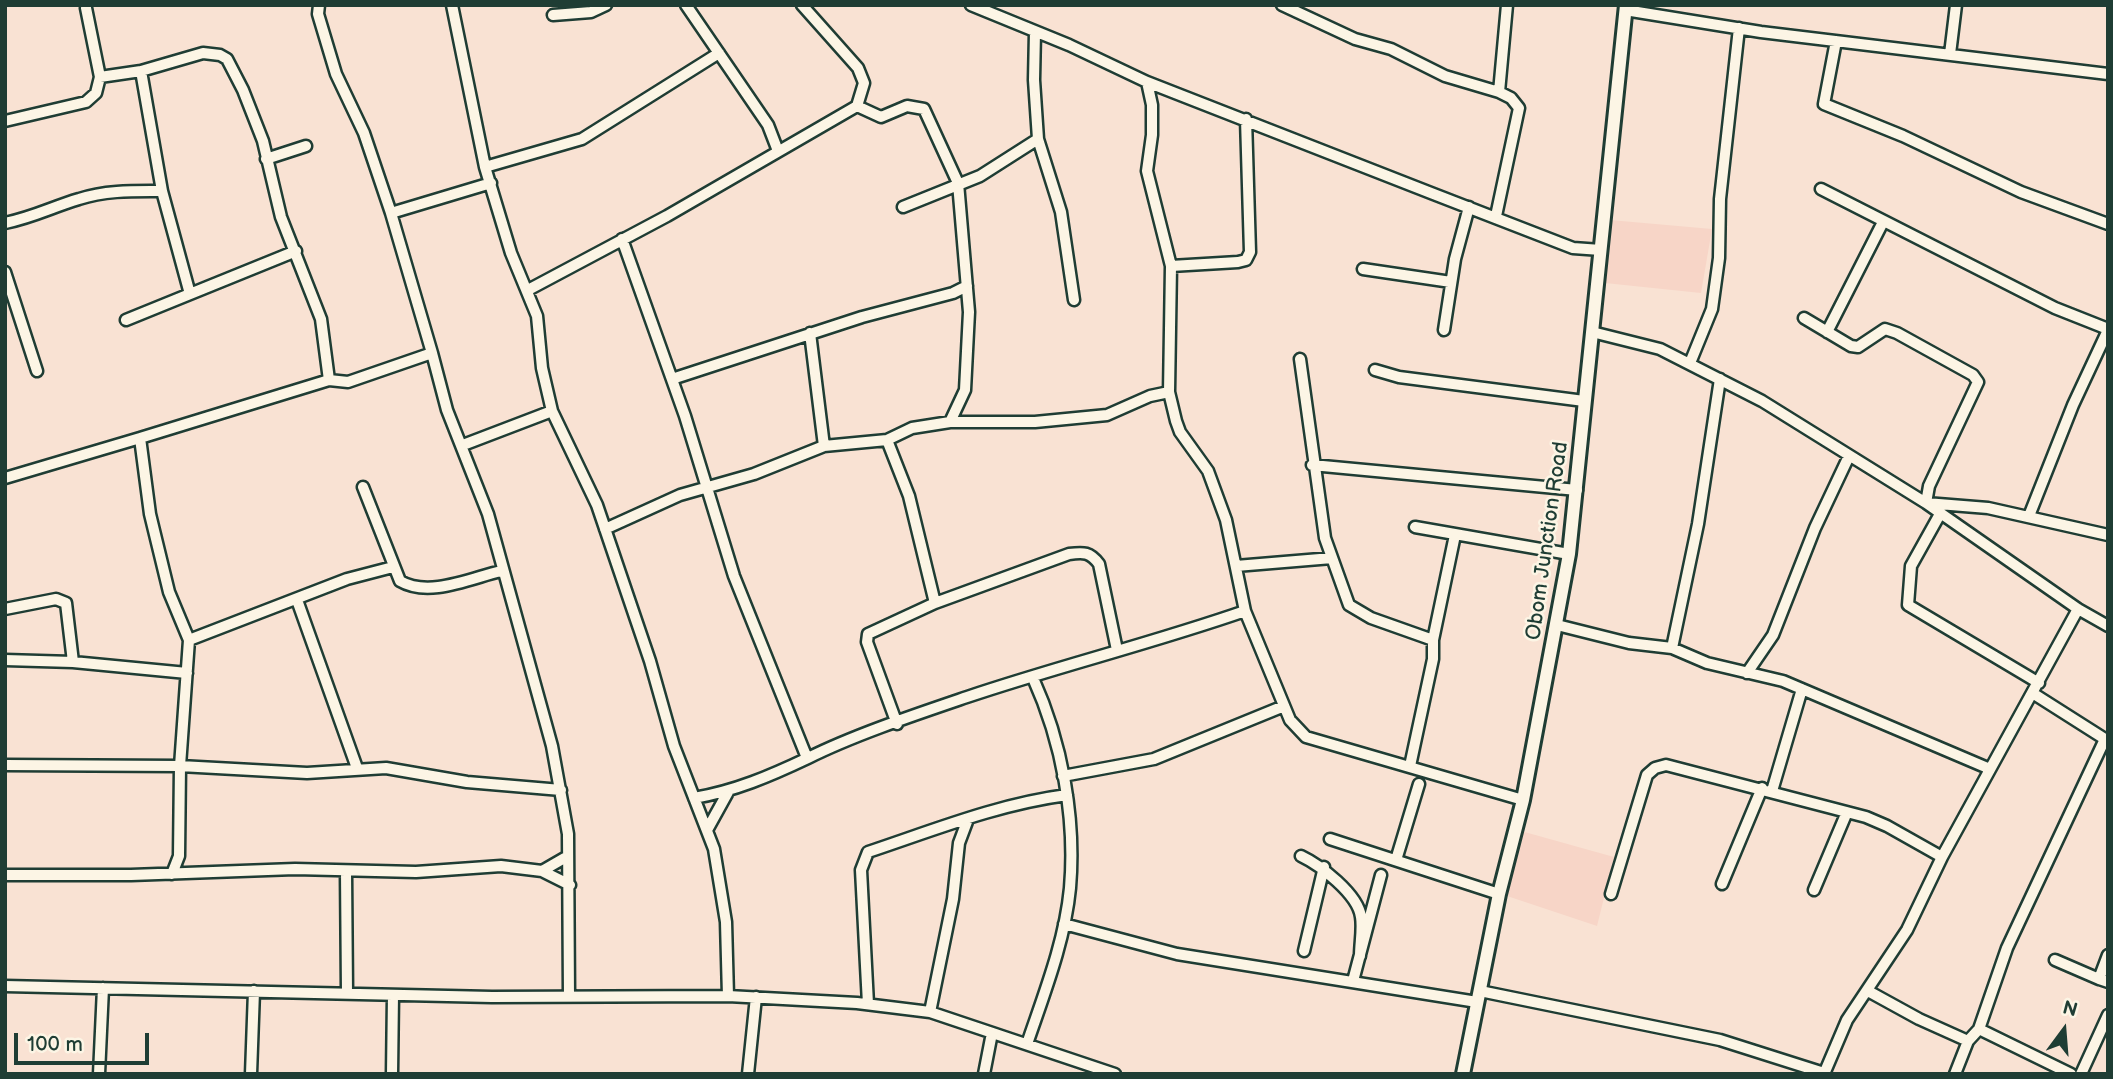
<!DOCTYPE html>
<html>
<head>
<meta charset="utf-8">
<style>
  body { margin:0 }
  #map { position:relative; width:2113px; height:1079px; overflow:hidden; background:#f9e2d3; font-family:"Balsamiq Sans",sans-serif }
  canvas { display:block }
  .frame { position:absolute; inset:0; border:7px solid #1f3d34; pointer-events:none }
  .north { position:absolute; left:2029px; top:995px; width:70px; height:70px; -webkit-text-stroke:5px #fcf5e5; paint-order:stroke; rotate:16deg; font-size:19px; font-weight:700; line-height:28px; text-align:center; color:#1f3d34 }
  .north::after { content:''; display:block; margin:auto; width:24px; height:32px; background:#1f3d34; clip-path:polygon(50% 0,100% 100%,50% 72%,0 100%) }
  .scale { position:absolute; left:14px; top:1033px; width:135px; height:32px; box-sizing:border-box; border:4px solid #1f3d34; border-top:0; padding-left:9px; font-size:21px; line-height:24px; white-space:nowrap; color:#1f3d34; -webkit-text-stroke:5px #fcf5e5; paint-order:stroke }
</style>
</head>
<body>
<div id="map">
<canvas width="2113" height="1079"></canvas>
<div class="frame"></div>
<div class="north">N</div>
<div class="scale">100 m</div>
</div>
<script>
const ctx = document.querySelector('canvas').getContext('2d');
ctx.lineJoin = 'round';
function fill(path, color) {
  ctx.fillStyle = color;
  ctx.fill(path, 'evenodd');
}
function strokePath(path, color, width, dash) {
  ctx.strokeStyle = color;
  ctx.lineWidth = width;
  ctx.lineCap = dash ? 'butt' : 'round';
  ctx.setLineDash(dash || []);
  ctx.stroke(path);
}
function write(font, color, halo, rows, align = 'center') {
  ctx.font = font + ' "Balsamiq Sans",sans-serif';
  ctx.lineWidth = 5;
  ctx.setLineDash([]);
  ctx.textBaseline = 'middle';
  ctx.strokeStyle = halo;
  ctx.fillStyle = color;
  for (const [text, x, y, turn = 0] of rows) {
    ctx.save();
    ctx.translate(x, y);
    ctx.rotate((+turn || 0) * Math.PI / 180);
    ctx.textAlign = isNaN(turn) ? turn : align;
    if (halo) ctx.strokeText(text, 0, 0);
    ctx.fillText(text, 0, 0);
    ctx.restore();
  }
}
fill(new Path2D(`
  M1610 220 1712 229 1701 293 1605 283Z
  M1521 831 1614 857 1597 926 1504 895Z`), '#f7d5c7');
const minor = new Path2D(`
  M319 5 318 14 336 74 364 133 391 213 432 353 348 382 329 380 140 438 150 514 169 592 189 640 180 766 307 773 386 768 467 782 561 790
  M452 5 485 167 511 253 537 316 542 368 552 411 597 505 650 661 674 746 714 849 726 922 728 996
  M686 5 768 125 778 151
  M971 5 1069 45 1147 82 1431 193 1573 248 1601 250
  M1282 5 1355 39 1391 49 1445 76 1499 92 1511 98 1519 108 1496 216
  M86 8 100 77
  M1625 10 1761 32 2108 74
  M553 15 591 12 606 5
  M1035 32 1034 80 1038 139 1061 212 1074 300
  M1836 41 1824 104 1903 136 2021 192 2108 224
  M1950 54 1956 5
  M141 71 162 191 190 294 296 251
  M1147 82 1152 105V135L1147 171 1171 266 1169 392 1176 421 1180 432 1208 471 1226 520 1245 611 1290 720 1306 737 1523 800
  M1499 92 1507 5
  M857 106 881 117 907 106 924 109 958 183 969 312 965 390 950 422
  M5 121 86 102 96 93 100 77 141 71 203 53 220 55 227 59 243 90 263 141 281 217 321 319 329 380
  M266 159 306 146
  M485 167 582 139 719 53
  M1821 189 2055 308 2108 329
  M903 207 980 176 1038 139
  M391 213 491 183
  M5 223C34 217 52 207 79 199 106 190 135 191 162 191
  M622 239 685 416 734 576 807 758
  M1171 266 1238 262 1246 260 1250 252 1246 119
  M1363 269 1451 282
  M5 272 37 371
  M528 290 667 216 857 106 864 83 858 68 802 5
  M1804 318 1851 346 1858 347 1885 329 1897 333 1973 375 1978 382 1929 486 1926 503 1988 508 2108 535
  M126 320 190 294
  M1444 330 1455 259 1469 207
  M1592 332 1660 349 1762 401 1926 503 2078 609 2108 626
  M1827 332 1883 222
  M810 333 824 446
  M432 353 447 410 488 514 552 746 568 834 569 997
  M1300 359 1325 538 1349 605 1371 618 1433 640V659L1410 766
  M1690 363 1712 309 1719 258 1720 199 1739 28
  M1375 370 1399 377 1584 401
  M672 379 862 317 953 293 967 286
  M887 440 909 496 935 603
  M463 445 552 411
  M1312 465 1577 490
  M5 478 140 438
  M363 487 400 581C429 598 471 578 501 571
  M1940 514 1911 566 1908 605 2039 683
  M2029 516 2073 405 2108 330
  M1415 527 1569 554
  M605 529 680 495 754 474 824 446 887 440 912 428 950 422H1035L1107 415 1150 396 1169 392
  M1236 566 1332 558
  M297 600 357 768
  M5 609 56 599 66 603 73 662
  M1557 625 1629 643 1672 648 1707 663 1783 681 1990 769
  M189 640 347 579 393 567
  M1433 640 1455 535
  M1672 648 1698 524 1720 379
  M5 660 73 662 187 673
  M1747 673 1773 635 1815 528 1849 456
  M2034 694 2108 741
  M897 724 867 642 868 634 935 603 1069 554C1084 552 1090 552 1099 564L1117 650
  M5 765 180 766 179 856 172 874
  M1063 776 1154 759 1284 706
  M1772 791 1802 689
  M694 798C735 791 770 776 808 758 854 735 917 714 967 697 1059 666 1153 643 1245 611
  M707 830 728 792
  M1330 839 1499 894
  M1301 856C1320 865 1358 894 1361 917 1363 929 1360 943 1360 956
  M1396 860 1419 784
  M542 871 568 856
  M346 872 347 993
  M5 875H131L295 869 416 872 501 866 542 871 570 885
  M1722 884 1762 788
  M1814 890 1847 812
  M1611 894 1647 775 1655 768 1666 765 1866 817 1887 826 1942 857
  M1064 924 1177 954 1477 1002
  M1304 951 1324 867
  M2108 955 2099 979 2108 982
  M2055 960 2099 979
  M1353 981 1381 875
  M5 986 492 997 728 996 857 1003 930 1012 1115 1074
  M1480 991 1720 1040 1824 1073
  M1868 991 1919 1019 1968 1041
  M868 1004 861 870 868 852C934 830 998 804 1067 795
  M930 1012 953 899 959 843 968 819
  M1979 1029 2071 1074
  M1027 1044C1044 994 1065 941 1070 888 1076 818 1062 742 1033 678
  M99 1074 103 988
  M251 1074 254 991
  M392 1074 393 995
  M748 1074 756 997
  M984 1074 992 1033
  M1824 1074 1847 1020 1907 930 1942 857 2078 609
  M1955 1074 1968 1041 1979 1029 2007 948 2105 739
  M2081 1074 2108 1015`);
const major = new Path2D(`
  M1463 1074 1499 894 1523 800 1569 554 1626 5`);
strokePath(minor, '#1f3d34', 15);
strokePath(major, '#1f3d34', 18);
strokePath(minor, '#fcf5e5', 10);
strokePath(major, '#fcf5e5', 12);
write('21px', '#1f3d34', '#fcf5e5', [
  ["Obom Junction Road",1548,541,-82]
]);
</script>
</body>
</html>
